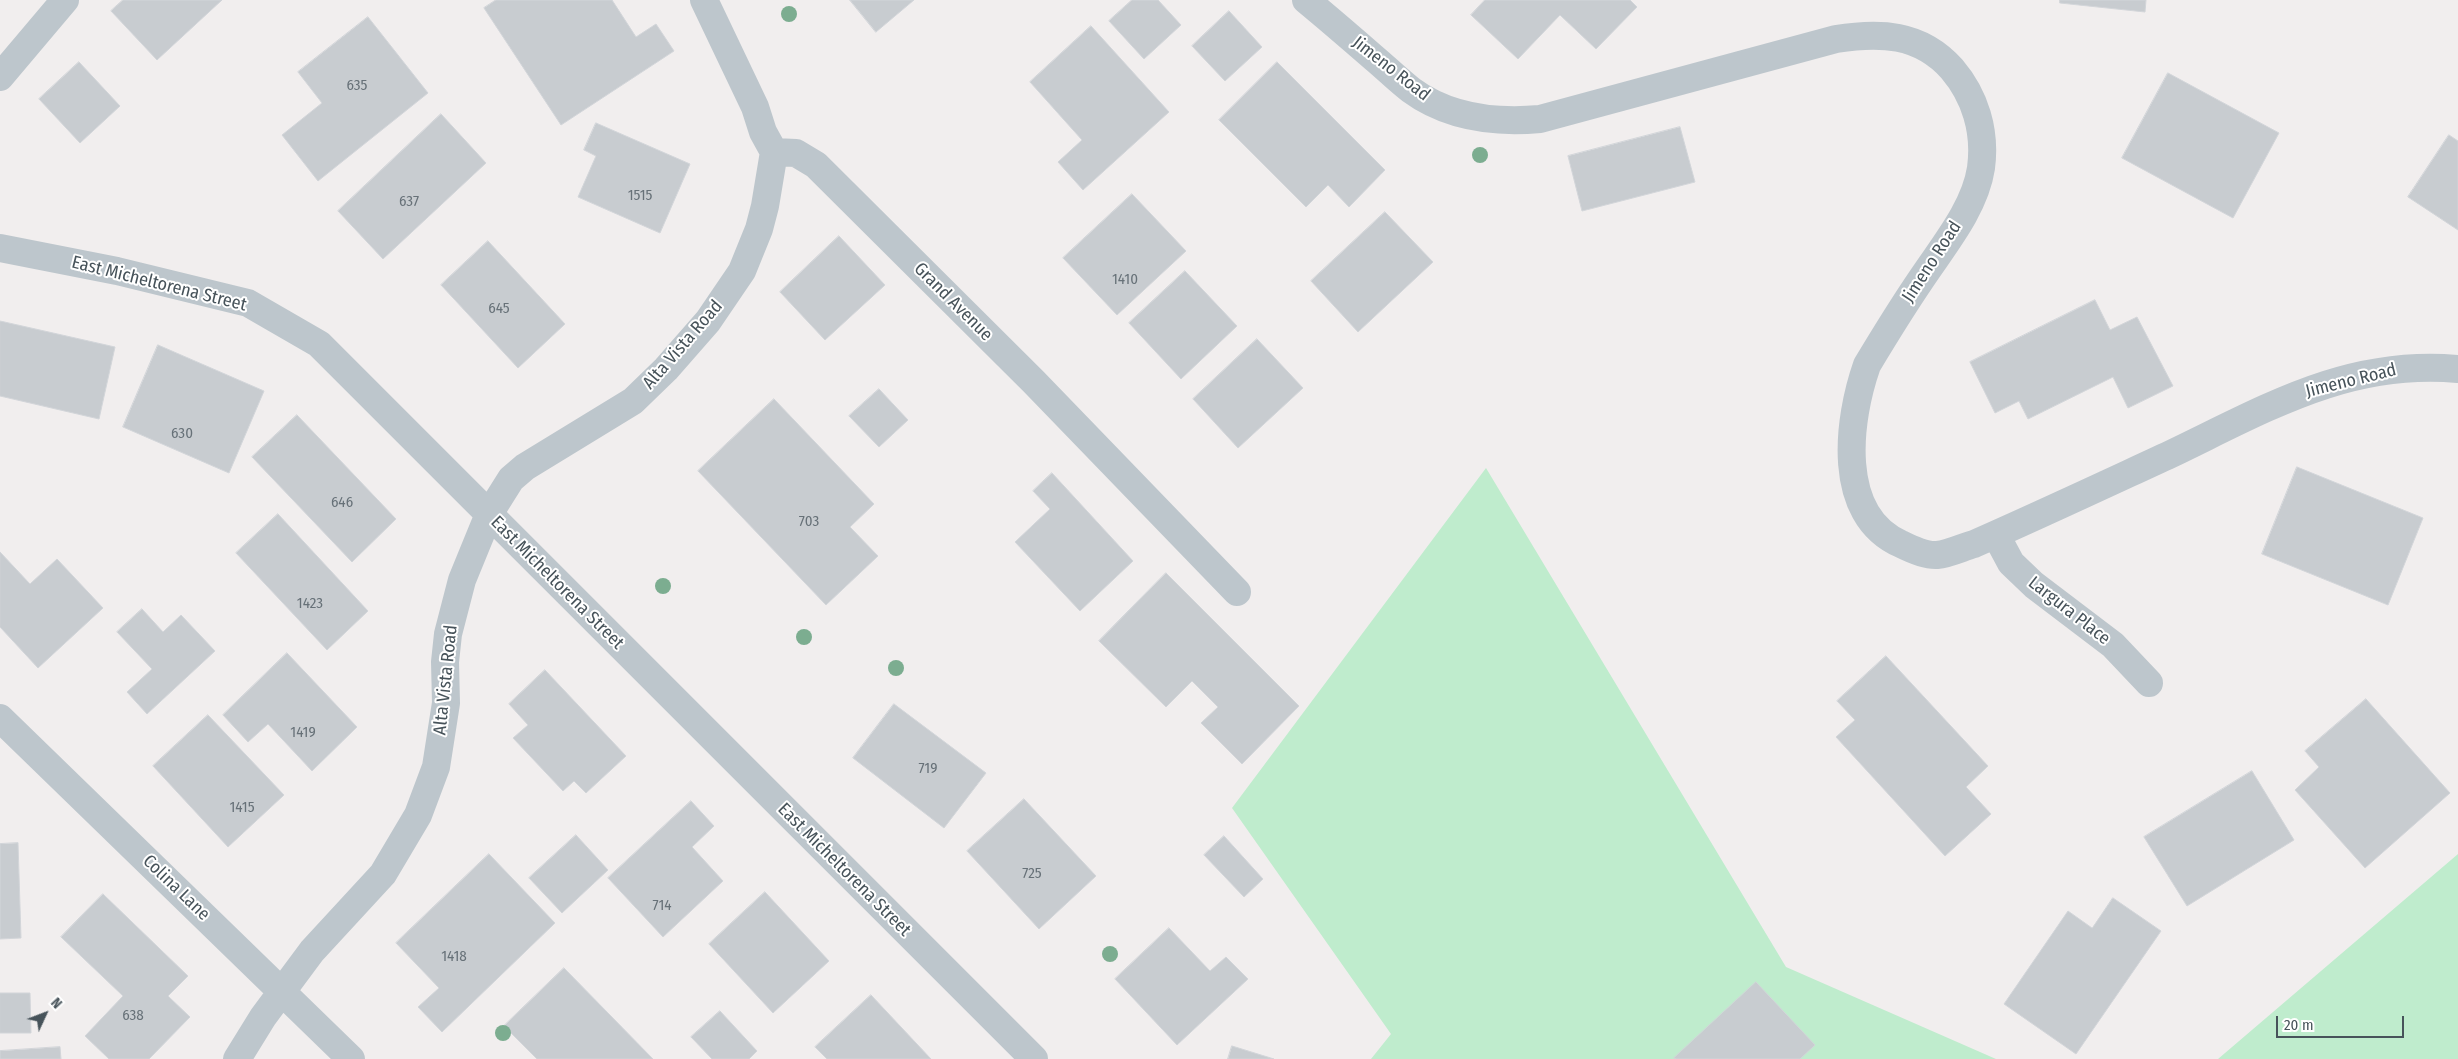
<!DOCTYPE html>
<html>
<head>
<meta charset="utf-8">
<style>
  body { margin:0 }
  #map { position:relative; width:2458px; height:1059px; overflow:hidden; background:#f1eeee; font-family:"Fira Sans Condensed",sans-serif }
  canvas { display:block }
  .north { position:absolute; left:20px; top:989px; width:50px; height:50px; -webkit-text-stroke:4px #fff; paint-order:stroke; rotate:47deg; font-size:14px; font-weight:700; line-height:20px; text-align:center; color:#47535a }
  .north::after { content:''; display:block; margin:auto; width:18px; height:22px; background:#47535a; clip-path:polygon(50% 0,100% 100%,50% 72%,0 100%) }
  .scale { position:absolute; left:2276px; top:1016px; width:128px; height:22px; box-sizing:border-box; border:2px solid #47535a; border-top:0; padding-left:6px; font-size:15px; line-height:18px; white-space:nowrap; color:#47535a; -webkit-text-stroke:4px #fff; paint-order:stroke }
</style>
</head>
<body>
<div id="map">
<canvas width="2458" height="1059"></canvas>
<div class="north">N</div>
<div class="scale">20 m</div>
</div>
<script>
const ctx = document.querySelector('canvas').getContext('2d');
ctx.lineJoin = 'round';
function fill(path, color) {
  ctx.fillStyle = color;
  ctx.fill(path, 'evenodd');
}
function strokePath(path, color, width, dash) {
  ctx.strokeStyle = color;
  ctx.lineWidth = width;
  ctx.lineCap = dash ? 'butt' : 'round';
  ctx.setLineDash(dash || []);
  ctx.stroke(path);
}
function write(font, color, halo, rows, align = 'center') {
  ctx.font = font + ' "Fira Sans Condensed",sans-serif';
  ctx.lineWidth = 4;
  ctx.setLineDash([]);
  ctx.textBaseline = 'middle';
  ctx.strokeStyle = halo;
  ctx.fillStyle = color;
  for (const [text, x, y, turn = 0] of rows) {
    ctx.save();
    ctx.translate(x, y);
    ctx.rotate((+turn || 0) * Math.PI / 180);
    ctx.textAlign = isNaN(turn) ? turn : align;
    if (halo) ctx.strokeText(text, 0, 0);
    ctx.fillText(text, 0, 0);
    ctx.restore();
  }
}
fill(new Path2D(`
  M1486 468 1786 967 1996 1059H1371L1391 1034 1232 808Z
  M2458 854V1059H2218Z`), '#bfeccd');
const building = new Path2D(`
  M123 0H222L157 60 111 11Z
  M496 0H612L636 37 656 24 674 51 561 125 484 8Z
  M850 0H914L876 32Z
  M1132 0H1158L1181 25 1144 59 1109 21Z
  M1485 0H1630L1637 7 1596 49 1560 15 1518 59 1471 15Z
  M2060 0H2146L2145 12 2060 3Z
  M1229 11 1262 47 1225 81 1192 46Z
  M368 17 428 93 318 181 282 135 322 103 298 72Z
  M1091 26 1169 112 1083 190 1058 162 1082 140 1030 82Z
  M79 62 120 106 80 143 39 99Z
  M1277 62 1385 170 1349 207 1328 185 1306 207 1219 120Z
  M2168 73 2279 133 2233 218 2122 158Z
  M441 114 486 163 383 259 338 211Z
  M596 123 690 164 660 233 578 197 596 156 584 150Z
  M1680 127 1695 182 1582 211 1568 156Z
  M2449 135 2458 141V230L2408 197Z
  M1132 194 1186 251 1117 315 1063 258Z
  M1385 212 1433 262 1358 332 1311 281Z
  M839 236 885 285 825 340 780 292Z
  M488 241 565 324 518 368 441 285Z
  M1185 271 1237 326 1181 379 1129 323Z
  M2095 300 2110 330 2137 317 2173 386 2128 408 2113 377 2028 419 2019 401 1995 413 1970 362Z
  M0 321 115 347 99 419 0 396Z
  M1257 339 1303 388 1238 448 1193 399Z
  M158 345 264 391 229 473 123 427Z
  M879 389 908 420 879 447 849 416Z
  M774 399 874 504 850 527 878 556 826 605 698 471Z
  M297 415 396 519 352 562 252 457Z
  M2297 467 2423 518 2388 605 2262 554Z
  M1052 473 1133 561 1080 611 1015 542 1050 509 1033 491Z
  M278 514 368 611 327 650 236 553Z
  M0 552 30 584 57 559 103 608 38 668 0 627Z
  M1166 573 1299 706 1242 764 1201 723 1218 707 1192 681 1166 707 1099 641Z
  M142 609 163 632 181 615 215 651 147 714 127 692 152 669 117 632Z
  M287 653 357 727 312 771 268 724 248 742 223 715Z
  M1886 656 1988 766 1966 787 1991 814 1945 856 1836 737 1855 720 1837 701Z
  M545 670 626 756 586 793 574 781 563 791 513 738 528 725 509 704Z
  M2366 699 2450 793 2365 868 2295 790 2319 767 2305 751Z
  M894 704 986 773 944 828 853 758Z
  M208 715 284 795 228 847 153 766Z
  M2252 771 2294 840 2187 906 2144 837Z
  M1024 799 1096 876 1039 929 967 851Z
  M691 801 714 826 692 847 723 881 663 937 608 878Z
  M576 835 608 870 562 913 529 878Z
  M1224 836 1263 879 1244 897 1204 855Z
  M18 843 21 938 0 939V844Z
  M489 854 555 923 442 1032 418 1007 439 988 396 943Z
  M765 892 829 961 773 1013 709 944Z
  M103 894 188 976 168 996 190 1017 149 1059H109L85 1036 123 996 61 937Z
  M2113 898 2161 931 2076 1054 2004 1004 2068 911 2092 928Z
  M1169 928 1210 971 1226 957 1248 979 1177 1045 1115 979Z
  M564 968 653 1059H537L504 1026Z
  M1756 982 1815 1045 1800 1059H1676L1674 1058Z
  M0 993H30L31 1033H0Z
  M871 995 931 1059H827L815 1047Z
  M720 1011 757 1051 749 1059H712L691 1037Z
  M1232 1046 1274 1059H1228Z
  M60 1047 61 1059H0V1051Z`);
fill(building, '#c8ccd0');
strokePath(building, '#d2d5d9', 1);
strokePath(new Path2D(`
  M704 0 755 107 763 132 774 152 796 153 816 165 1034 382 1237 592
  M1306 0C1329 19 1351 38 1374 58 1386 68 1398 80 1411 90 1449 118 1495 123 1540 119L1836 39C1879 32 1920 33 1952 69 1975 96 1986 131 1981 168 1975 208 1944 245 1922 278 1903 306 1885 335 1867 365 1848 419 1835 515 1901 544 1911 549 1926 556 1937 555 1949 554 1963 547 1974 544 2040 515 2106 484 2171 454 2267 408 2348 359 2458 369
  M0 77 65 0
  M0 248 117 271 248 303 319 344 1034 1059
  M1996 535 2011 563 2034 585 2113 645 2149 683
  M0 718 351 1059
  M237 1059 263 1017 312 951 383 874 418 815 436 767 446 703 445 662 448 634 462 580 489 514 511 479 525 467 633 401 666 369 708 321 742 271 759 229 765 206 774 152`), '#bdc6cc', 28);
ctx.fillStyle = '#7cad90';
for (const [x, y] of [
  [789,14],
  [1480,155],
  [663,586],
  [804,637],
  [896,668],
  [1110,954],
  [503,1033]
]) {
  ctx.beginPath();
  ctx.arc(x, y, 8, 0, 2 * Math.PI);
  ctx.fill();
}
write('15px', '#677178', null, [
  ["635",357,86],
  ["1515",640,196],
  ["637",409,202],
  ["1410",1125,280],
  ["645",499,309],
  ["630",182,434],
  ["646",342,503],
  ["703",809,522],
  ["1423",310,604],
  ["1419",303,733],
  ["719",928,769],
  ["1415",242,808],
  ["725",1032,874],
  ["714",662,906],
  ["1418",454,957],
  ["638",133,1016]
]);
write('18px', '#47535a', '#fff', [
  ["Jimeno Road",1391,69,38],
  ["Jimeno Road",1932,262,-57],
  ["East Micheltorena Street",159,284,14],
  ["Grand Avenue",953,302,45],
  ["Alta Vista Road",683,345,-49],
  ["Jimeno Road",2351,381,-14],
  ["East Micheltorena Street",557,583,45],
  ["Largura Place",2069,611,38],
  ["Alta Vista Road",446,680,-84],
  ["East Micheltorena Street",844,870,45],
  ["Colina Lane",176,888,44]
]);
</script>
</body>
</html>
